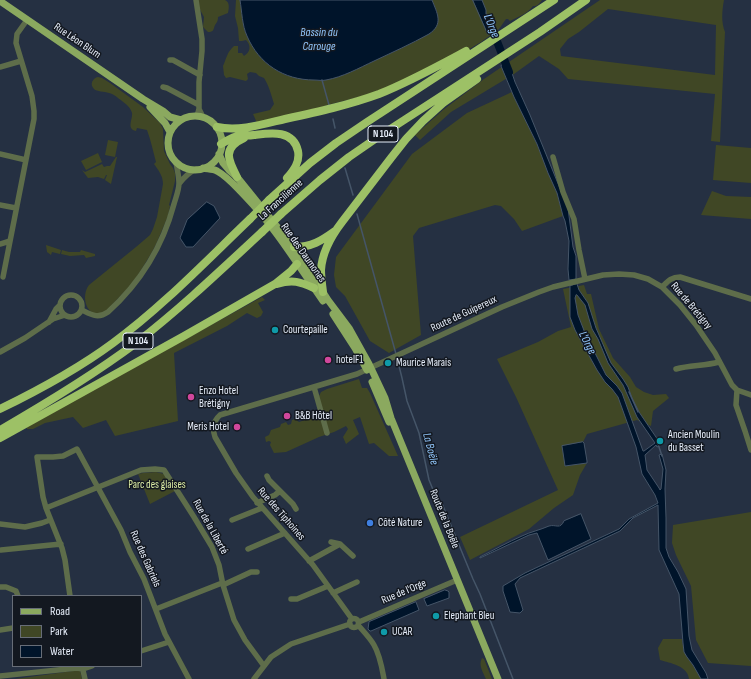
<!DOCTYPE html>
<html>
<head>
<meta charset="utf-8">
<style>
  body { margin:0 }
  #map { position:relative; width:751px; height:679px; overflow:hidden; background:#253042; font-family:"Sofia Sans Condensed",sans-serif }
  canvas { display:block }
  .legend { position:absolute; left:12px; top:595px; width:130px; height:72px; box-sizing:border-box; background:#131820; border:1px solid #676d77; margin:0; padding:5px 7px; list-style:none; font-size:12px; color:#e6edf9 }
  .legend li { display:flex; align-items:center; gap:8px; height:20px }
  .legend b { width:20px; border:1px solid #676d77 }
</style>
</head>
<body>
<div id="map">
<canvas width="751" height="679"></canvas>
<ul class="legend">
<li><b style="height:5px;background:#8ba95f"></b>Road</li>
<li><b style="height:11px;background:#404725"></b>Park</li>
<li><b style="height:11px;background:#00142a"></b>Water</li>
</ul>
</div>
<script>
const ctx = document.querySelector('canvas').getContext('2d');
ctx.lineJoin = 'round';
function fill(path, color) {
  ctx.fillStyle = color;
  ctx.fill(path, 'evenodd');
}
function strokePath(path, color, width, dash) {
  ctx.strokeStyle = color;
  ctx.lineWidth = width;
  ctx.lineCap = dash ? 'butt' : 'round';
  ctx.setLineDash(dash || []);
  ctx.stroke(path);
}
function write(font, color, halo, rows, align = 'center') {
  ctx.font = font + ' "Sofia Sans Condensed",sans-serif';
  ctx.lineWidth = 3;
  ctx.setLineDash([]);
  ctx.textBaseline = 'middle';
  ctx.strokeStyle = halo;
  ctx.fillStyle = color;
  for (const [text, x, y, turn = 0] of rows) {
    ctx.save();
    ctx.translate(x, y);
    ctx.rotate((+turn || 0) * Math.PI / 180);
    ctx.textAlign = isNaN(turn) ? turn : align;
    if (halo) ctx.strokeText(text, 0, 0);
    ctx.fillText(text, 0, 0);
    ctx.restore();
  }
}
fill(new Path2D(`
  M198 0H225C230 2 229 8 228 13L218 17C218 21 217 22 215 25 213 30 214 32 208 32L203 27 204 17 198 6Z
  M236 0H240L244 29 249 41 255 50 262 59 270 66 285 75 318 80H326L348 73 431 33 438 23 437 12 432 0H542C540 3 537 7 533 6 527 14 518 17 510 21L508 19H506L499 29 481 42 446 63 423 74 416 73 414 78 367 95 327 105 314 110 257 123 253 114 270 110 274 104C271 94 269 86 264 78L259 76 256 73 250 72 247 74 248 79 246 81 230 77 226 78 224 75 223 66C225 62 225 60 227 56 228 52 231 49 234 46H238V53H242L244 56C251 52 251 45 246 40L242 41H239L238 28 235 16Z
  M600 0H724C722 11 721 22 725 32L720 142 711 141 715 94 568 79 559 69 539 56 514 74 451 112 420 140 415 135 443 110 484 79ZM608 9 716 25 715 75 561 56 560 49 568 39 579 32Z
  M98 77 102 78 110 83 143 107 160 123 163 129 164 151 170 164 173 168 175 173V181L169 205 170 206 168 216 157 242 152 252 135 280 128 288 104 313C87 319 80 297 89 285L136 247 150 235 153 229 157 217 163 184C163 176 159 171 154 164L156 162C153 151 151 141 147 130L137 128 136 131C126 129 133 119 132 113 131 108 126 104 122 101 118 98 114 94 109 93 104 91 97 92 94 89 89 84 93 78 98 77Z
  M512 92 537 144 548 173 557 193 563 216 522 231 514 219 501 206 495 205 419 228 413 236 421 335 389 353 370 341 345 296 336 287 334 275 336 257 412 154 467 113Z
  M108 140 118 142 115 157 105 155Z
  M716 145 751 148V183L713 180Z
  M98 153 102 162 86 170 81 161Z
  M116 157H117L111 184 105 180 107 175H106L104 179 98 177 88 178 82 170 85 172 102 164 104 167 107 166H110Z
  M712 191 726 196 751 197V219L701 215Z
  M46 245 61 250 60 254 52 252 51 255 47 252Z
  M62 250 69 252H80L81 250 95 254V256L86 258 84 255 70 256 61 254Z
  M584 285 587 294H591L599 329 613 358 630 377 636 387 644 392 653 395 666 394 669 398 653 411 651 426 637 420 587 434 583 442 562 446 566 466 587 463 580 475 573 495 554 508 529 529 470 560 460 537 558 490 516 397 497 359 538 342 558 331 571 327 563 289Z
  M262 297 265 300 258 303 263 312 261 316 257 318 247 313 227 326 174 353 178 421 115 436 106 420 83 428 73 417 45 423 33 429H27V426Z
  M359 379 362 388H367L370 393 398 456H389L374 443 369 444 360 417 353 420 359 434 346 444 343 437 348 429 346 426 334 432 319 437 286 452 274 453 270 445 271 442 269 441 266 442 265 437 269 435 271 430 280 427 281 424 286 422 288 425 291 424 292 420 295 419 299 422 320 415 319 396 321 392 327 389Z
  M143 473 156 472 164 474 175 491 150 504 138 474Z
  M751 512V666L708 663 696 640 691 586 676 555 672 543 673 525Z
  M663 639H682C683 656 694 664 701 679H689C688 666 670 663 660 660L658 648Z
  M482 658 484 659 492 679H486C483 672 478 665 482 658Z
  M80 670 82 679H15Z`), '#404725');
const water = new Path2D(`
  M240 0H432C437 13 444 24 429 34 411 44 393 52 374 61 359 68 343 77 326 80 322 81 318 80 314 80 284 80 259 64 247 36 242 25 242 12 240 0Z
  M473 0H482L486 10V14L489 15 494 30 488 34Z
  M508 61 515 82 530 115 568 208 573 247 576 256V279L569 280 568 269 569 241 565 221 563 216 557 193 548 173 537 144 514 97 501 66Z
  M207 202 214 206 220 218 193 247H186L180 238 187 220Z
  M577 284 579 290 588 303 596 328 611 363 623 379 628 387 632 398 639 412 658 440 659 446 657 447 656 445 645 455 647 470 659 488 660 490 661 489 663 469 659 455 662 454 666 470 665 489 666 518V548L669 557 678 572 686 589 689 636 692 650 706 673 708 679H701L693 665 687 657 684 652 683 643 679 594 659 550 658 505 633 518 620 531 520 578 515 584 523 610 520 613 510 612 503 591V586L525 573 619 529 629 519 658 503 655 495 642 474 636 447 618 397 612 389 605 382 597 370 575 330 570 317V286ZM577 295 585 305 592 329 598 339 608 363 623 385 637 417 655 443 644 451H643L622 393 617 386 606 375 585 333 578 315 575 298 576 295Z
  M583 442 584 443 587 461V463L565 466 562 446Z
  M581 514 591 539 548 560 537 533 529 535 480 558V557C494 550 508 542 522 536 530 532 540 530 549 526 556 524 560 530 564 521Z
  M445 590 448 591 449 592V598L427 606 424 599Z
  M416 602 419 610 371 631H370L368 629 369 622Z`);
fill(water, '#00142a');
strokePath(water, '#455568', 1);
strokePath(new Path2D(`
  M322 80 329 105
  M333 119 335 128
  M345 168 353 195
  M357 214 396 354
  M397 358 402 378 407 401 419 433 429 480 434 492 443 506 473 579 480 594 513 679
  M629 392 638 412
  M658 444 662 456`), '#455568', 1.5);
strokePath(new Path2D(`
  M489 21 509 72`), '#00142a', 8);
strokePath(new Path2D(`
  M196 0 202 39V51L199 82V109L197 116
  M170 60H173L200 75
  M0 67 21 61
  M163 87 167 88 199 105
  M199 109 203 117
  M0 154 26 160
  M553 157 563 192 574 219 579 250 585 279
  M179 184C184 177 188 173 196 169
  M0 205 16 208
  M0 244 10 241
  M3 277 34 119V111L32 96 16 43 17 34 27 20
  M662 287C668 281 671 277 680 277L751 299
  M60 306a11 11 0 1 1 22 0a11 11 0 1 1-22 0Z
  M82 310C92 315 98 319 108 312 140 283 163 245 174 204 176 197 179 190 179 183 179 176 177 169 176 162
  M49 322 56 309 60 305
  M0 352 25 338 53 319 65 315
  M676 369C690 365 705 366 719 362
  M314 387 327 433
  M737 390 736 405 745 431 751 450
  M267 476 269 480 293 504 296 509
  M257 503 275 495 280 491
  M46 508 141 470 155 469 164 470 194 517 212 547 219 565 223 585 234 620 245 640 264 666
  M232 520 262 508
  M0 524 25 527 42 523 50 520
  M331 542 340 544
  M248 549 285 533
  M1 550 61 544
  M309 561 340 544 353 556
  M223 585 251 572H257
  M0 587H6L16 591 18 596
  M333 593 357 582
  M70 596 65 560 62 548 46 508 43 497 37 457H53L63 456 77 449 121 530 130 552 144 579 165 634 189 679
  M291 599H297L328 586
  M156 609 222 583
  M349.5 623a4.5 4.5 0 1 1 9 0a4.5 4.5 0 1 1-9 0Z
  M352 619 313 565 253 497 236 473 215 437C212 428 213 421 220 415L357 374 502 307 539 292 553 287 603 275 619 274 634 275 648 279 662 287 680 305 696 325 715 353 732 385 737 390 751 395
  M359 622 457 580
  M358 625C364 632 370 638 374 645 380 655 382 668 384 679
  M0 630 13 628
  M141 651 169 642
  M82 666 85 679
  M0 676 77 668 83 669 92 666
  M254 679 271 657 291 644 350 624`), '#5e6d4a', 5.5);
strokePath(new Path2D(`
  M0 1 143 99 163 111 170 117 181 120
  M150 107 165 123 170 132
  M168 143a27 27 0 1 1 54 0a27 27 0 1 1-54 0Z
  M219 154 223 163 229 170 237 177 299 254 328 300 349 328 369 364 385 398 391 418 498 679
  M203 168C207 169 213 169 217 171 228 177 236 187 245 196 275 227 298 265 323 301
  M333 314 355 348 367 370
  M372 382 389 422`), '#8ba95f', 7);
strokePath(new Path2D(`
  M217 127C239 132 264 124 285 119 317 112 349 105 379 94 409 82 438 66 466 51
  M221 144C227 141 232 137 238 136 243 135 248 136 254 135 270 133 293 129 298 151 300 162 294 170 287 178
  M237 177C228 160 222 148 244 138
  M269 200 310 163 336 143 367 122 554 0
  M281 214 320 180 349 157 378 137 540 32 586 0
  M294 247C312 247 321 241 335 231
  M277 284C293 279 300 282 314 288
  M323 292C322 284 321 277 321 270 322 253 332 235 342 222L391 158 406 139 423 121 443 103 477 79
  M0 409C39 390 78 369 113 343 162 307 205 262 250 219
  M0 430C47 403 93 375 136 343 180 309 221 270 262 232
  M0 438 184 336 275 284 291 271 297 264`), '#9dc166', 8);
strokePath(new Path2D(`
  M250 219 269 200
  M262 232 281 214`), '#9dc166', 8);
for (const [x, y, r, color] of [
  [275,330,4,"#0f9aa8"],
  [328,360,4,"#d1479c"],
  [388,363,4,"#0f9aa8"],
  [191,397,4,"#d1479c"],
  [287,416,4,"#d1479c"],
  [237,427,4,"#d1479c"],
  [660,441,4,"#0f9aa8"],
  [370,523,4,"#3f7fe0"],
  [436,616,4,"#0f9aa8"],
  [384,632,4,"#0f9aa8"]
]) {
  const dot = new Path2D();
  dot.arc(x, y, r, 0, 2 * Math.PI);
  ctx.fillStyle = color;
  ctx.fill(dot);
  strokePath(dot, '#131820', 1.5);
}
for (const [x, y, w] of [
  [383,134,30],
  [138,341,30]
]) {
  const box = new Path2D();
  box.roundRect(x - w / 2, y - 8, w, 16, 3);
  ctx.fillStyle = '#131820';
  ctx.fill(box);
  strokePath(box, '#e6edf9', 1);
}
write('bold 10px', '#e6edf9', null, [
  ["N 104",383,134],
  ["N 104",138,341]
]);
write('11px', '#e6edf9', '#131820', [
  ["Rue Léon Blum",77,41,34],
  ["La Francilienne",281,200,-42],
  ["Rue des Daumones",303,253,55],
  ["Rue de Brétigny",691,306,50],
  ["Route de Guipereux",464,314,-25],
  ["Rue des Tiphoines",281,514,49],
  ["Route de la Boële",444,519,68],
  ["Rue de la Liberté",210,527,61],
  ["Rue des Gabriels",145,559,66],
  ["Rue de l'Orge",404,592,-23]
]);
write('11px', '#e6edf9', '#131820', [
  ["Courtepaille",283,330],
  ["hotelF1",336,360],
  ["Maurice Marais",396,363],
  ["Enzo Hotel",199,391],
  ["Brétigny",199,404],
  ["B&B Hôtel",295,416],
  ["Meris Hotel",229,427,"right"],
  ["Ancien Moulin",668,435],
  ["du Basset",668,448],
  ["Côté Nature",378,523],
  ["Elephant Bleu",444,616],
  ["UCAR",392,632]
], 'left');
write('11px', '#dceca4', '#131820', [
  ["Parc des glaises",157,485]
]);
write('italic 12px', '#92c7fd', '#131820', [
  ["L'Orge",491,26,68],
  ["Bassin du",319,33],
  ["Carouge",319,47],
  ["L'Orge",587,343,63],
  ["La Boële",430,449,75]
]);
</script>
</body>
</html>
